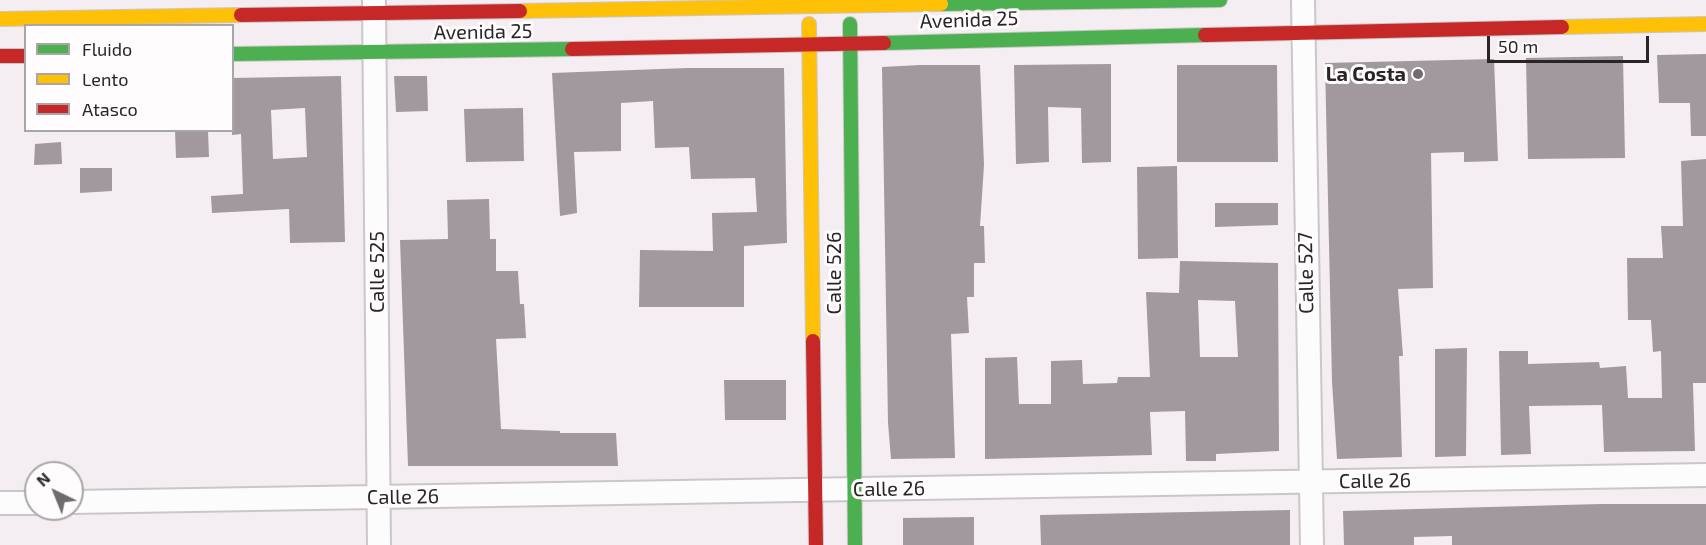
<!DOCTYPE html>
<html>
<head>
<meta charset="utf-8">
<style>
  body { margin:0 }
  #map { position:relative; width:1706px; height:545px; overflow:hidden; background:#f4eef2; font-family:"Exo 2",sans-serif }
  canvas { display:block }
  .legend { position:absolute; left:24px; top:24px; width:210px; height:108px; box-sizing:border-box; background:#fefcfd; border:2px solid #a9a6a7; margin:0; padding:8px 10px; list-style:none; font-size:18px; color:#292527 }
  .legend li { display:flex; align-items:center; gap:12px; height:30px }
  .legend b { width:30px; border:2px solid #a9a6a7 }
  .north { position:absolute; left:24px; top:461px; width:60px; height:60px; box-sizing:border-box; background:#fefcfd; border:2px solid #a9a6a7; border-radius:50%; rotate:317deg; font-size:16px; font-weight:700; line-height:24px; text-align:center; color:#292527 }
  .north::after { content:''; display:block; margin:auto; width:21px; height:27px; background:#706b6e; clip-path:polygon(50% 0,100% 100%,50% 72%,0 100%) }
  .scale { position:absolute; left:1487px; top:36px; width:162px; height:27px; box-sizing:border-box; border:3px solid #292527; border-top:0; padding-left:8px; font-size:18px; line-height:21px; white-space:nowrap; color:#292527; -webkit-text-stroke:4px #fefcfd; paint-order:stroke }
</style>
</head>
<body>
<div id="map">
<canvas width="1706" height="545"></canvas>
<ul class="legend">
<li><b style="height:8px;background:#4caf50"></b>Fluido</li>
<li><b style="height:8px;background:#ffc107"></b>Lento</li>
<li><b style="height:8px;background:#c62828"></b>Atasco</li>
</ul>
<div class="north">N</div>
<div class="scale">50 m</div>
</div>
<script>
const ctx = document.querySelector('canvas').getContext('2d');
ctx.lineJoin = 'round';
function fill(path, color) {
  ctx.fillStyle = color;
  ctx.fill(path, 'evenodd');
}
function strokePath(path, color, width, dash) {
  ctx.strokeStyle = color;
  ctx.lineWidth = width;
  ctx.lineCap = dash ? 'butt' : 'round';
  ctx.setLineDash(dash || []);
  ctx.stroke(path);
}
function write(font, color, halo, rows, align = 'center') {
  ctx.font = font + ' "Exo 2",sans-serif';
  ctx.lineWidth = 6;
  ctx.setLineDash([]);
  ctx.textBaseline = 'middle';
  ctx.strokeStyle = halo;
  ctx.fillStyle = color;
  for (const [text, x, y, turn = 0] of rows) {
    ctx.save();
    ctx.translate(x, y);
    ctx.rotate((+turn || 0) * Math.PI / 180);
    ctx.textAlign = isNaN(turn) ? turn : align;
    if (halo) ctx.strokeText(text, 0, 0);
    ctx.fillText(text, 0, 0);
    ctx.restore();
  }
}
fill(new Path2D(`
  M1706 54V136H1691L1690 103H1659L1657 55Z
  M1623 56 1625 158 1528 159 1526 58Z
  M1494 59 1498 161 1464 162V152L1431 153 1433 288 1398 289 1403 356H1399L1402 457 1337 459 1332 382 1325 63Z
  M1111 64V162L1082 163 1081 108 1048 107 1049 162 1016 164 1014 65Z
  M920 65H980L984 165 980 226H984L985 263H974V297H967L969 333 951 334 955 458 891 459 888 423 882 67Z
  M1177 65H1277L1278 162H1177Z
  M687 68H784L787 243 744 246V307H639L640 250 713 251 712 213 757 212 755 178 691 179 689 147 655 148 653 101 621 103V151L574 152 577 213 560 216 552 73Z
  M341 76 345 242 290 243 289 209 212 213 211 196 243 194 241 134 232 135V78ZM305 108 307 157 273 159 271 110Z
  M394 76H427L428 111 396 112Z
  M523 108 524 161 466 162 464 109Z
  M175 130H208L209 157 176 158Z
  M61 142 62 164 34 165 35 144Z
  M1706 159V383H1693L1695 451 1604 452 1602 405 1529 406 1531 454 1501 455 1499 351H1528V364L1599 362 1600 368 1626 366 1628 398H1662L1661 351 1653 352 1651 320H1628L1627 258H1663L1661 226H1683L1681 161Z
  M1177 166 1178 258 1138 259 1137 167Z
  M80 168H112V191L80 193Z
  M489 199 490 239H496V271H518L520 304H524L526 338 496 339 501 429 560 431V433H616L618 466H408L400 240 448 239 447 200Z
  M1215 203H1278V225L1215 227Z
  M1180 261 1278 263 1279 451 1216 454V461H1186L1185 411 1150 412 1152 455 985 459V358L1017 357 1019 404H1051V361L1082 360 1083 384 1117 383 1118 377H1150L1146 292 1179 293ZM1198 300 1235 301 1238 357H1200Z
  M1467 348 1466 456 1435 457V349Z
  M724 380H786V420H725Z
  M1600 504H1706V545H1452V536L1414 537V545H1344L1343 511Z
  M1290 510V545H1041L1040 515Z
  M974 517V545H903V518Z`), '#a2999f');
const street = new Path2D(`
  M374 0 379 545
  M1303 0 1312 545
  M72 502 1706 475
  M0 503H36`);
const fast = new Path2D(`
  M941 4 1220 0
  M850 24 855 545
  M884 43 1205 35
  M232 54 572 49`);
const slow = new Path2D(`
  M520 11 941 4
  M0 19 241 15
  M809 24 813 341
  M1562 27 1706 24`);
const jam = new Path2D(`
  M241 15 520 11
  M1205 35 1562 27
  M572 49 884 43
  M0 56H26
  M813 341 816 545`);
strokePath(street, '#cbc6c9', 26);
strokePath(fast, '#cbc6c9', 16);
strokePath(slow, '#cbc6c9', 16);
strokePath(jam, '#cbc6c9', 16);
strokePath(street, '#fdfcfd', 22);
strokePath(fast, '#4caf50', 14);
strokePath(slow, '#ffc107', 14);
strokePath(jam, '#c62828', 14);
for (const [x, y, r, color] of [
  [1418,74,6,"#706b6e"]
]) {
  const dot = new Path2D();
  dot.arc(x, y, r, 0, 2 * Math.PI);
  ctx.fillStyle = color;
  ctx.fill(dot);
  strokePath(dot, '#fefcfd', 2);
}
write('20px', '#292527', '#fefcfd', [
  ["Avenida 25",969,20,-2],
  ["Avenida 25",483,32,-1],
  ["Calle 525",377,272,-90],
  ["Calle 526",834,273,-90],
  ["Calle 527",1306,273,-91],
  ["Calle 26",1375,481,-1],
  ["Calle 26",889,489,-1],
  ["Calle 26",403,497,-1]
]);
write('bold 20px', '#292527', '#fefcfd', [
  ["La Costa",1406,74]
], 'right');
</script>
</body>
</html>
